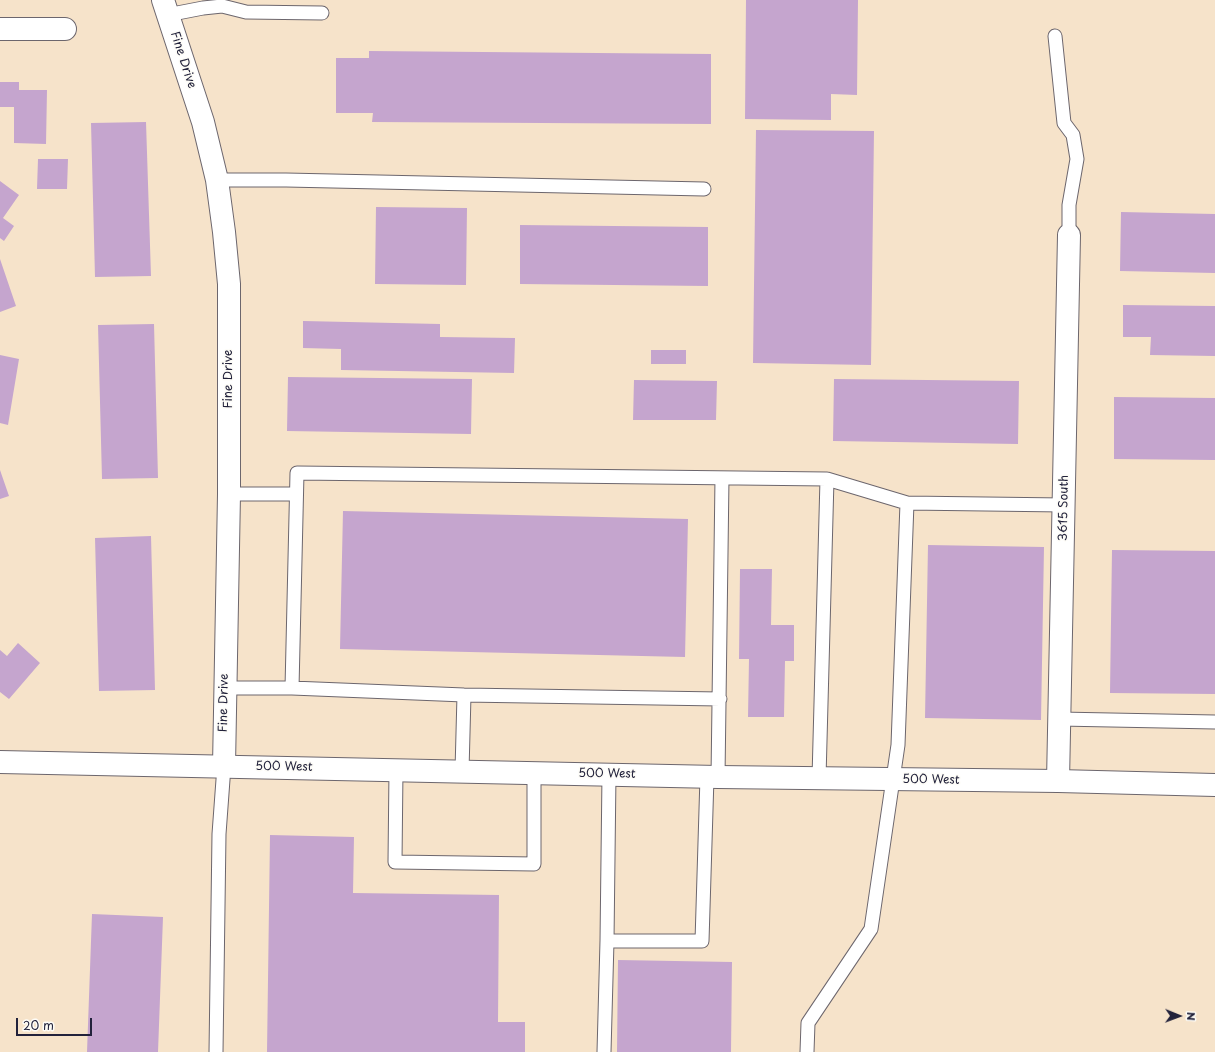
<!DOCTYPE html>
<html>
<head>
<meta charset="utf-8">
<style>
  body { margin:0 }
  #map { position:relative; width:1215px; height:1052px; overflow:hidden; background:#f6e3ca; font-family:"Playpen Sans",sans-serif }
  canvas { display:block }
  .north { position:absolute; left:1159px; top:996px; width:40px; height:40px; -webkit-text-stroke:3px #fdfcf7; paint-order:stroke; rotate:91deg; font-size:11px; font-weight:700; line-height:16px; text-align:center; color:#22223b }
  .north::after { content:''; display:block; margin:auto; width:14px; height:18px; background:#22223b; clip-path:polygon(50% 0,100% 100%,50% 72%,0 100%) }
  .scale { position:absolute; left:16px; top:1018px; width:76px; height:18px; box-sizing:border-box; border:2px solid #22223b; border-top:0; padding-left:5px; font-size:12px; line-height:14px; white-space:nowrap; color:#22223b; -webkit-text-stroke:3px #fdfcf7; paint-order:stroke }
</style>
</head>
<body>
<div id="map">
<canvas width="1215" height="1052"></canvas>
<div class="north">N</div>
<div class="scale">20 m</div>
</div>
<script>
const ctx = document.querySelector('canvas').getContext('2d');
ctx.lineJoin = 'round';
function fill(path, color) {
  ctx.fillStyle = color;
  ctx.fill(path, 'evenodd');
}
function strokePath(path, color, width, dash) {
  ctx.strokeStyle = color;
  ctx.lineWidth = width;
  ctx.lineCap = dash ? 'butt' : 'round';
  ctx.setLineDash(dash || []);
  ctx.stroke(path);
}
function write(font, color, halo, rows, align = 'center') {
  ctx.font = font + ' "Playpen Sans",sans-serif';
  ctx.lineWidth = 3;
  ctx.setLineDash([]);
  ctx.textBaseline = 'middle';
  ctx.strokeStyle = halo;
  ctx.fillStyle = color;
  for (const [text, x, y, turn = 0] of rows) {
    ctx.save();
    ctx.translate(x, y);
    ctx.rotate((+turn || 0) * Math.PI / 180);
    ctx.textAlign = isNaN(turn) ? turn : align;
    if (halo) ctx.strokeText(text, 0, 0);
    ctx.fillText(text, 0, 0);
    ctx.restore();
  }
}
fill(new Path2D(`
  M746 0H858L857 95 831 94V120L745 119Z
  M369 51 711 54V124L372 122 373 113H336V58H369Z
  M0 82H19V90H47L46 144 14 143V107H0Z
  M146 122 151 276 95 277 91 123Z
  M756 130 874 131 871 365 753 363Z
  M38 159H68L67 189H37Z
  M0 181 19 195 3 218 14 226 4 241 0 238Z
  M376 207 467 208 466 285 375 284Z
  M1121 212 1215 214V273L1120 271Z
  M520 225 708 227V286L520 284Z
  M0 259 16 306 0 312Z
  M1123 305 1215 306V356L1150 355 1151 337H1123Z
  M303 321 440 324V337L515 338 514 373 341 370V349L303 348Z
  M154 324 158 478 102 479 98 325Z
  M651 350H686V364H651Z
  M0 355 19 359 8 425 0 423Z
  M288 377 472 379 471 434 287 431Z
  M834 379 1019 381 1018 444 833 441Z
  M634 380 717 381 716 420H633Z
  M1114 397 1215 398V460L1114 459Z
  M0 470 9 496 0 499Z
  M343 511 688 519 685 657 340 649Z
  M151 536 155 690 99 691 95 538Z
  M928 545 1044 547 1041 720 925 718Z
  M1112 550 1215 551V694L1110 693Z
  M740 569H772L771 625H794V661H785L784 717H748L749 659H739Z
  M18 643 40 663 9 699 0 692V650L7 656Z
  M270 835 354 837 353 893 499 895 498 1022H525V1052H267Z
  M92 914 163 917 158 1052H87Z
  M618 960 732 962 731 1052H617Z`), '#c5a5ce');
const lane = new Path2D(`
  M167 15 203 8 222 6 246 12 322 13
  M1055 36 1064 123 1073 135 1077 159 1069 205V235
  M217 180H286L704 189
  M229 494H296
  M224 688H292L464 695 720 699
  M292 688 297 473 827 479 907 503 1064 505
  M1059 719 1215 722
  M396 770 395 862 534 864V773
  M462 771 464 695
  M609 774 607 941H702L707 777
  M718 777 722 478
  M819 778 827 479
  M216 1052 219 834 224 766
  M604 1052 607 941
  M807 1052 808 1023 871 929 898 745 907 503`);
const street = new Path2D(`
  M163 0 203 122 217 180 224 232 229 284V494L224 766
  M0 29H65
  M1058 781 1069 235`);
const secondary = new Path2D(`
  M0 762 718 777 1058 781 1215 785`);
strokePath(lane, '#6c666d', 15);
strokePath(street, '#6c666d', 24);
strokePath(secondary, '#6c666d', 24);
strokePath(lane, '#fff', 13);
strokePath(street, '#fff', 22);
strokePath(secondary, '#fff', 22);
write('12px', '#22223b', '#fdfcf7', [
  ["Fine Drive",183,60,72],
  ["Fine Drive",229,379,-90],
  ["3615 South",1064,508,-89],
  ["Fine Drive",224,703,-89],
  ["500 West",284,767,1],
  ["500 West",607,774,1],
  ["500 West",931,780,1]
]);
</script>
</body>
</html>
